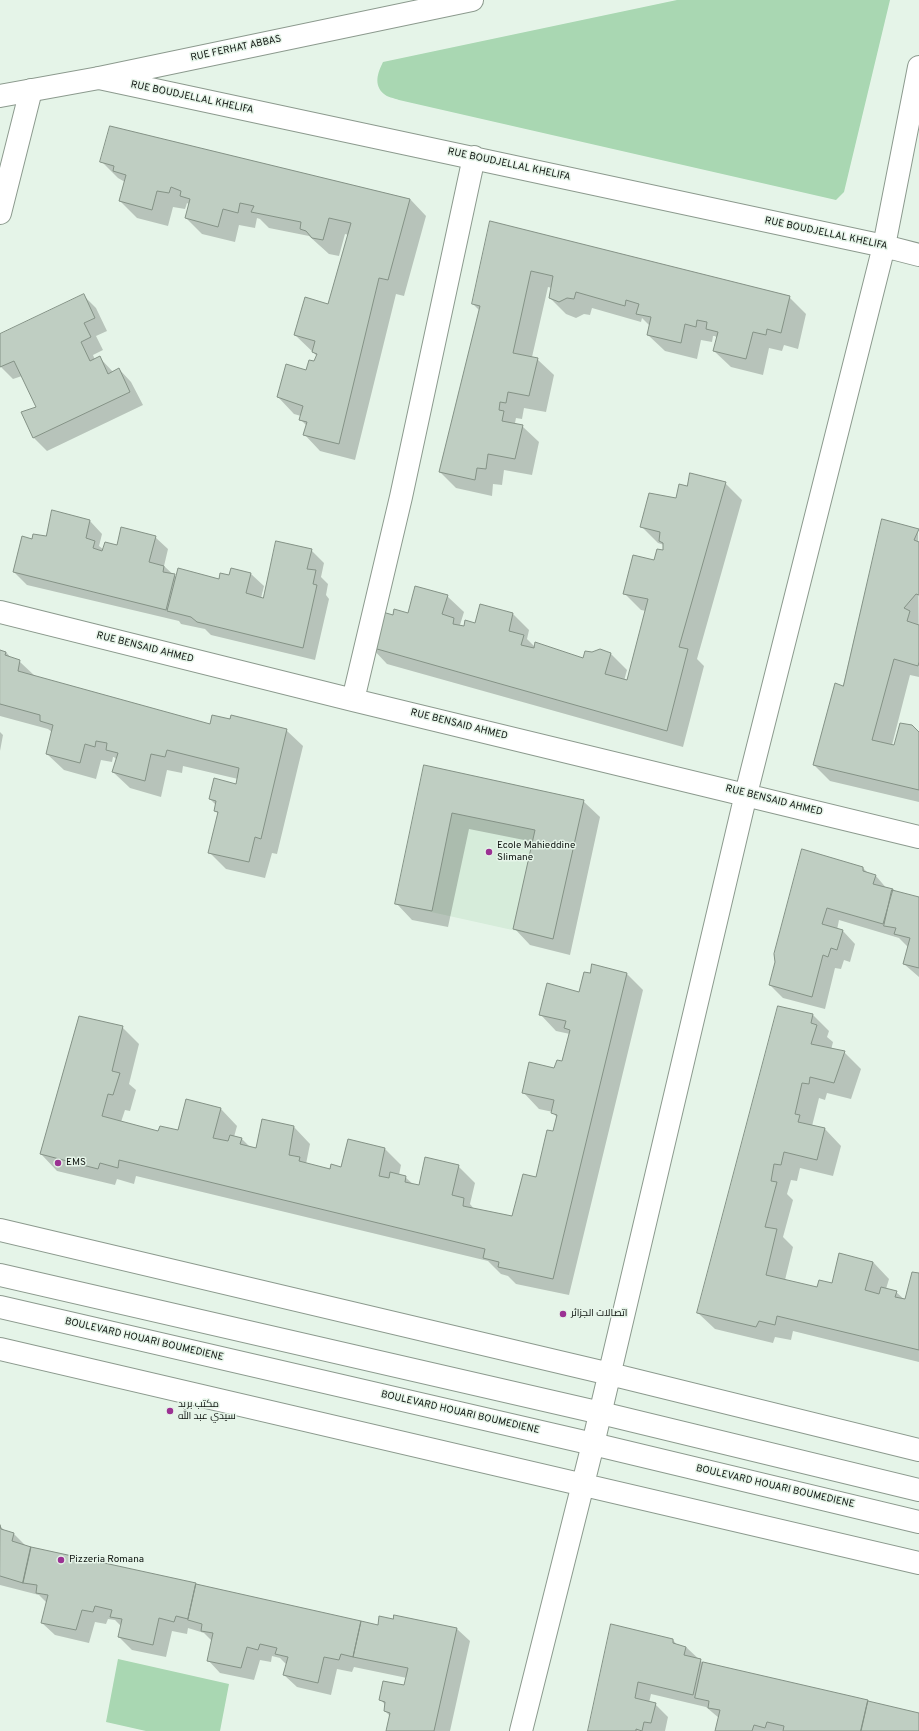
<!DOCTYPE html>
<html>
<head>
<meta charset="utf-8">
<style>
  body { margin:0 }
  canvas { display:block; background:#e5f4e8 }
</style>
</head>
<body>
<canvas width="919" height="1731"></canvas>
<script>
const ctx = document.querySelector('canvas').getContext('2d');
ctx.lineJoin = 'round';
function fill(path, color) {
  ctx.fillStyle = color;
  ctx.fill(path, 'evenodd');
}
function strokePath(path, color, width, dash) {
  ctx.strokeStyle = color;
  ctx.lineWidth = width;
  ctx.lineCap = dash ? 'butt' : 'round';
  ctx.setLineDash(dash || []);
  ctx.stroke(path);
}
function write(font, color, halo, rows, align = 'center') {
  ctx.font = font + ' Overpass,Cairo,sans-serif';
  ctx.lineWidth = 3;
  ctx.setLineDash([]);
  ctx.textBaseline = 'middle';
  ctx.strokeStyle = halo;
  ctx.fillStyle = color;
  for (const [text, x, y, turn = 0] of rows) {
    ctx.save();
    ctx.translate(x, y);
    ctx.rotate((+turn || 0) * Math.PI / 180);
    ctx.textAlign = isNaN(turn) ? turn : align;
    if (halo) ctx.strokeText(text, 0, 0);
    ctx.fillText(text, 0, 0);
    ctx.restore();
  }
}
fill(new Path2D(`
  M424 765 584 800 553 939 395 904Z`), '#d6ecda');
fill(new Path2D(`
  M677 0H890L844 192 836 200 399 100C394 98 387 97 384 94 373 85 378 72 383 62Z
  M118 1659 229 1684 220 1731H146L106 1722Z`), '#a9d7b2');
fill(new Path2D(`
  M111 127 410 199 426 216 404 296 396 294 355 460 320 451 304 434 307 426 300 419 301 416 294 414 278 397 315 362 317 356 295 335 329 305 349 235 345 234 339 256 329 254 309 236 269 228 260 219 257 218 255 228 239 225 235 242 202 234 186 218 189 204 187 203 185 209 173 207 168 226 137 218 120 201 125 182 118 178 102 162Z
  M491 223 789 297 806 314 798 349 784 345 782 351 769 348 763 375 731 367 714 351 718 339 715 336H713L712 342 701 340 697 359 665 351 648 335 650 326 642 318 641 322 592 308 590 315 584 314 576 318 566 314 550 298 552 288 548 287 532 357 537 359 554 375 546 412 524 408 522 419 516 418 515 423 522 426 539 442 532 475 504 470 502 485 493 484 492 496 456 488 440 472 480 311 473 304Z
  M83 295 96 308 107 331 96 336 103 350 93 355 95 360 100 358 113 372 119 369 131 382 143 405 47 451 34 438 22 413 37 407 22 376 13 379 0 366V335Z
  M725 483 742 500 697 659 704 666 683 747 387 664 371 647 393 616 408 614 447 596 464 612 460 625 462 627 476 624 481 605 513 614 529 630 527 639 535 647 584 659 610 653 627 670 624 681H628L646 611 641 610 624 593 663 552 664 545 658 543 641 526 677 500 688 487Z
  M90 521 102 534 99 546 104 550 155 537 168 549 164 566 177 578 220 580 230 576 251 574 264 586 261 598 264 599 311 550 324 563 321 577 328 584 326 595 329 599 315 660 211 635 205 629 181 624 179 621 27 585 14 572 33 540 46 537Z
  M918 529 919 677 910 675 892 745 895 746 919 734V802L830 781 814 765 844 687Z
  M0 651 6 652 11 658 19 661 36 677 211 725 286 730 303 746 277 854 272 853 265 878 226 869 209 852 219 814 215 811 216 805 210 799 237 785 238 779 183 766 182 773 167 770 161 797 130 788 113 772 117 760 114 757H113L112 762 101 760 96 779 64 770 47 754 52 732 48 729 0 716Z
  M0 732 3 735 0 751Z
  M425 767 583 801 600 817 570 955 530 945 514 928 534 842 469 829 448 927 412 920 396 903Z
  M863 868 869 874 876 876 888 890 919 898V977L904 964 908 947 899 938 839 920 837 930 843 931 855 944 850 962 844 960 841 969 835 968 825 1009 783 998 770 985 776 962Z
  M627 974 643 990 569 1295 516 1284 508 1276 501 1274 488 1261 136 1176 134 1184 117 1179 115 1185 57 1171 41 1154 122 1027 139 1044 129 1084 136 1090 130 1111 125 1110 121 1122 158 1132H179L187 1100 221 1109 237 1126 234 1137 241 1138 250 1147 256 1149 263 1121 294 1127 310 1144 306 1164 331 1170 342 1168 349 1141 385 1149 401 1165 399 1175 405 1177 414 1185 420 1187 458 1166 475 1183 470 1204 474 1209 512 1217 536 1178 554 1133 557 1118 553 1112 539 1109 523 1092 563 1063 570 1034 556 1031 540 1014 580 993Z
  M812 1014 829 1031 827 1037 833 1042 831 1050 844 1052 861 1069 851 1099 827 1093 825 1100 819 1098 812 1126 825 1129 841 1146 833 1176 800 1168 797 1181 791 1180 787 1194 793 1200 783 1237 793 1247 785 1280 817 1289 832 1284 840 1255 873 1262 889 1279 886 1289 896 1292 906 1301 919 1274V1362L793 1331 791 1340 775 1337 773 1343 715 1329 698 1313Z
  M0 1526 6 1532 14 1534 26 1546 31 1547 379 1626 457 1629 470 1641 450 1731H387L390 1716 385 1711 386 1706 381 1700 405 1686 407 1678 354 1667 352 1672 337 1669 331 1695 297 1687 284 1675 287 1665 280 1658 272 1656 271 1662 260 1660 254 1680 220 1673 208 1660 212 1641 204 1633 188 1628 187 1634 172 1631 166 1657 132 1650 119 1637 122 1627 115 1620 108 1619 106 1624 95 1622 89 1643 55 1635 42 1623 47 1603 39 1595 0 1585Z
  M673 1640 678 1646 686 1647 703 1663 919 1714V1731H716L719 1718 706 1707 651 1694 649 1703 655 1704 668 1717 665 1731H589Z`), '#0003');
const building = new Path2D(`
  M110 126 410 199 388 280 379 278 339 444 303 435 307 422 299 420 303 406 277 397 286 364 306 370 309 360 314 361 317 354 312 352 315 341 294 335 305 297 328 304 351 223 329 218 323 240 312 238 306 231 300 229 301 222 251 212 254 206 240 203 238 213 223 209 218 227 185 218 190 199 180 196 181 191 171 187 169 193 157 191 152 210 119 201 126 175 113 171 114 166 100 162Z
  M490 221 790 296 781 333 767 329 766 335 753 332 746 359 713 351 718 332 706 329 707 322 697 320 696 327 685 324 681 343 647 335 651 317 636 314 639 304 626 300 625 306 576 292 574 299 567 298 559 302 549 298 553 276 531 271 513 353 538 358 529 396 508 392 506 403 500 402 499 410 504 411 502 421 523 425 515 459 488 454 486 469 477 468 475 480 439 472 480 306 472 304Z
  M84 294 95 318 84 323 91 337 81 342 90 361 100 356 108 374 119 368 130 392 33 438 21 412 36 407 14 361 0 367V334Z
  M690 473 726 482 679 647 688 649 667 731 370 647 379 611 393 615 394 609 408 613 415 586 448 595 442 614 454 618 453 624 464 626 465 620 475 623 480 604 513 613 509 631 524 635 521 645 534 648 535 642 583 658 585 651 592 652 600 649 611 653 605 674 627 680 648 599 623 594 633 555 654 560 657 549 663 550V543L659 541 660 532 640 527 649 493 676 498 679 484 687 486Z
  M52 510 90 520 86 538 95 541 93 548 102 551 105 542 117 545 121 527 156 536 149 562 164 566 163 572 175 574 166 610 13 572 22 536 32 539 33 534 46 536Z
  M882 519 919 529 914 540 919 542V595L916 594 904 608 910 611 907 621 919 625V662L918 666 894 659 872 740 894 745 900 723 912 725 919 732V790L813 765 835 683 843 686Z
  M276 541 312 549 307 569 316 570 313 584 317 585 303 648 197 622 191 617 167 611 178 568 219 579 220 573 229 575 231 568 251 573 246 593 263 598Z
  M0 650 6 652 5 655 20 660 18 671 210 724 212 715 230 719 231 715 287 729 261 839 255 837 249 862 208 853 218 812 214 811 216 801 209 799 214 778 236 784 239 768 167 750 165 757 151 754 145 781 112 772 118 753 106 750 107 743 96 741 95 747 85 744 80 763 46 754 53 725 40 721V715L0 704Z
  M424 765 584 800 553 939 513 929 535 830 452 813 432 911 395 904Z
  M802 849 863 867V871L876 875 873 884 893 889 883 924 827 908 822 924 843 930 837 950 831 948 828 957 823 955 812 997 769 985 775 962 774 954Z
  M892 890 919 897V968L903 964 910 938 894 934 896 928 884 926Z
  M592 964 627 973 553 1279 498 1267 499 1262 483 1258 485 1249 119 1160 118 1168 100 1163 98 1169 40 1154 79 1016 123 1026 112 1071 120 1073 113 1095 108 1094 102 1116 158 1131 160 1126 178 1130 186 1099 221 1108 213 1138 228 1141 230 1135 242 1138 240 1144 256 1148 262 1119 294 1126 289 1155 300 1157 299 1161 330 1169 331 1164 341 1167 348 1139 385 1148 379 1176 389 1178 390 1172 406 1176 405 1182 419 1185 425 1157 459 1165 452 1195 464 1198 463 1206 512 1216 523 1174 536 1177 547 1130 553 1131 557 1115 551 1113 554 1100 522 1093 529 1062 554 1068 557 1060 562 1061 570 1030 564 1028 566 1021 539 1015 547 983 579 992 584 972 590 973Z
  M778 1006 813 1014 811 1023 817 1025 811 1044 845 1051 834 1083 810 1077 809 1084 802 1083 795 1114 800 1115 798 1122 825 1128 817 1160 784 1152 781 1165 774 1164 771 1181 777 1182 765 1227 777 1229 766 1275 817 1287 819 1280 832 1283 839 1253 873 1262 865 1290 879 1294 881 1287 897 1291 895 1297 905 1299 912 1272 919 1273V1350L777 1316 775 1325 759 1321 756 1327 697 1313Z
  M0 1525 1 1529 14 1533 12 1541 31 1547 23 1583 0 1576Z
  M31 1547 196 1583 188 1619 176 1616 174 1622 159 1618 153 1645 118 1637 122 1619 110 1617 112 1610 95 1606 93 1612 82 1610 76 1630 41 1623 48 1595 36 1593 37 1585 23 1583Z
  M196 1584 361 1621 353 1657 341 1654 339 1660 324 1657 318 1683 283 1675 288 1657 275 1654 277 1648 260 1644 258 1650 247 1647 241 1668 207 1661 213 1633 201 1631 202 1624 188 1620Z
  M394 1615 457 1628 434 1731H386L390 1713 384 1711 385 1702 379 1700 383 1681 404 1685 408 1668 353 1657 361 1621 378 1625 379 1616 393 1619Z
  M611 1624 673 1639V1643L686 1647 684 1655 701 1659 693 1695 638 1682 635 1698 656 1703 651 1723 644 1722 642 1731 636 1729V1731H588Z
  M703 1662 868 1700 861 1731H783L784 1726 767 1722 765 1728 754 1725 752 1731H715L720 1710 708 1708 709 1701 695 1698Z
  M868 1701 919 1713V1731H861Z`);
fill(building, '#bfcec2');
strokePath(building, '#849286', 1);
const street = new Path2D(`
  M99 78 884 246 919 255
  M0 213 31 90
  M0 612 353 700 919 837
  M353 700 401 497 474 157
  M0 1230 610 1374 919 1450
  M0 1349 919 1563
  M521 1731 593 1444 746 794 884 246 919 67`);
const secondary = new Path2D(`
  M0 96 99 78 472 0`);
const primary = new Path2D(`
  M0 1275 601 1413 919 1490
  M0 1307 593 1444 919 1522`);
strokePath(street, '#8c9a8e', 24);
strokePath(secondary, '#8c9a8e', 24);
strokePath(primary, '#8c9a8e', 24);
strokePath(street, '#fff', 22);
strokePath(secondary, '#fff', 22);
strokePath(primary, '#fff', 22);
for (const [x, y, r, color] of [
  [489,852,4,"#9b3193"],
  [58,1163,4,"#9b3193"],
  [563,1314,4,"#9b3193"],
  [170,1411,4,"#9b3193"],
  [61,1560,4,"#9b3193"]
]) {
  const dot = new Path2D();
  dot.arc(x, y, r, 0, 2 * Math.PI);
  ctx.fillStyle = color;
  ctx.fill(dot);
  strokePath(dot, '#e5f4e8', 1.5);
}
write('10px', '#0f1410', '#e5f4e8', [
  ["RUE FERHAT ABBAS",236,49,-12],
  ["RUE BOUDJELLAL KHELIFA",192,98,12],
  ["RUE BOUDJELLAL KHELIFA",509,165,12],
  ["RUE BOUDJELLAL KHELIFA",826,234,12],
  ["RUE BENSAID AHMED",145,648,14],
  ["RUE BENSAID AHMED",459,725,14],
  ["RUE BENSAID AHMED",774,801,14],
  ["BOULEVARD HOUARI BOUMEDIENE",144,1340,13],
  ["BOULEVARD HOUARI BOUMEDIENE",460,1413,13],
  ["BOULEVARD HOUARI BOUMEDIENE",775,1487,13]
]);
write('10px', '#0f1410', '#e5f4e8', [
  ["Ecole Mahieddine",497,846],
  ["Slimane",497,858],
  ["EMS",66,1163],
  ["اتصالات الجزائر",571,1314],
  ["مكتب بريد",178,1405],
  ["سيدي عبد الله",178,1417],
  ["Pizzeria Romana",69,1560]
], 'left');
</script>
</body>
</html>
